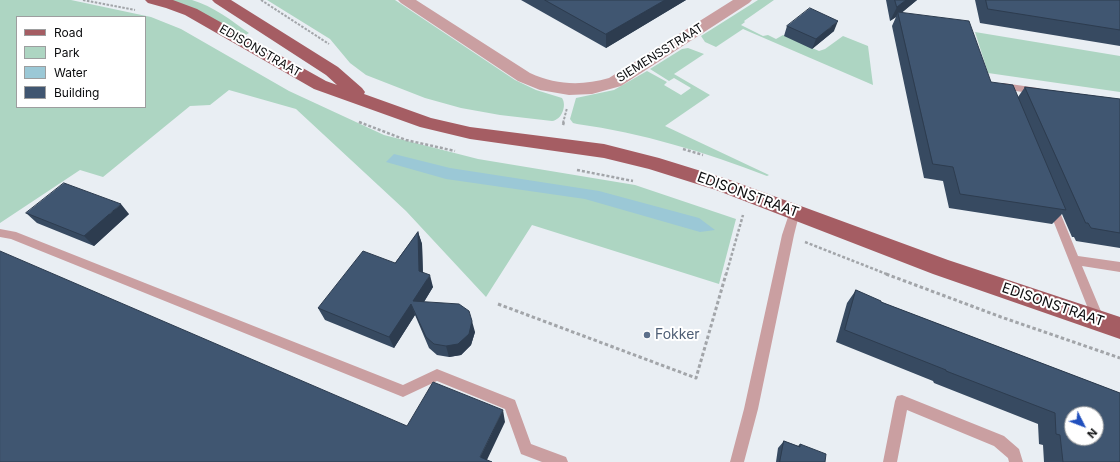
<!DOCTYPE html>
<html>
<head>
<meta charset="utf-8">
<style>
  body { margin:0 }
  #map { position:relative; width:1120px; height:462px; overflow:hidden; background:#e9eef3; font-family:Inter,sans-serif }
  canvas { display:block }
  .legend { position:absolute; left:16px; top:16px; width:130px; height:92px; box-sizing:border-box; background:#fff; border:1px solid #9d9e9f; margin:0; padding:5px 7px; list-style:none; font-size:12px; color:#0b0c0e }
  .legend li { display:flex; align-items:center; gap:8px; height:20px }
  .legend b { width:20px; border:1px solid #9d9e9f }
  .north { position:absolute; left:1064px; top:406px; width:40px; height:40px; box-sizing:border-box; background:#fff; border:1px solid #9d9e9f; border-radius:50%; rotate:132deg; font-size:11px; font-weight:700; line-height:16px; text-align:center; color:#0b0c0e }
  .north::after { content:''; display:block; margin:auto; width:14px; height:18px; background:#204fbd; clip-path:polygon(50% 0,100% 100%,50% 72%,0 100%) }
</style>
</head>
<body>
<div id="map">
<canvas width="1120" height="462"></canvas>
<ul class="legend">
<li><b style="height:5px;background:#a55d63"></b>Road</li>
<li><b style="height:11px;background:#add5c2"></b>Park</li>
<li><b style="height:11px;background:#9bc8d6"></b>Water</li>
<li><b style="height:11px;background:#405671"></b>Building</li>
</ul>
<div class="north">N</div>
</div>
<script>
const ctx = document.querySelector('canvas').getContext('2d');
ctx.lineJoin = 'round';
function fill(path, color) {
  ctx.fillStyle = color;
  ctx.fill(path, 'evenodd');
}
function strokePath(path, color, width, dash) {
  ctx.strokeStyle = color;
  ctx.lineWidth = width;
  ctx.lineCap = dash ? 'butt' : 'round';
  ctx.setLineDash(dash || []);
  ctx.stroke(path);
}
function write(font, color, halo, rows, align = 'center') {
  ctx.font = font + ' Inter,sans-serif';
  ctx.lineWidth = 4;
  ctx.setLineDash([]);
  ctx.textBaseline = 'middle';
  ctx.strokeStyle = halo;
  ctx.fillStyle = color;
  for (const [text, x, y, turn = 0] of rows) {
    ctx.save();
    ctx.translate(x, y);
    ctx.rotate((+turn || 0) * Math.PI / 180);
    ctx.textAlign = isNaN(turn) ? turn : align;
    if (halo) ctx.strokeText(text, 0, 0);
    ctx.fillText(text, 0, 0);
    ctx.restore();
  }
}
fill(new Path2D(`
  M0 0H71L151 17 181 29 289 91 384 135 478 159 635 185 736 219 719 284 532 225 486 297 406 211 296 109 229 90 210 105 190 106 103 177 80 170 0 223ZM17 17H145V107H17Z
  M170 0C177 0 185 0 192 0 213 6 232 21 249 33L244 36Z
  M267 0H395L515 80 536 90 562 98C567 105 562 120 552 121L500 115 461 108 425 98 366 75 350 63 330 39Z
  M758 0H774L744 21 745 22 741 25 763 36 768 35 776 39 783 35 819 51 825 49 843 36 868 46 873 85 743 29 716 47 705 42 701 36Z
  M975 32 1120 56V92L988 73Z
  M688 48 704 54 674 74 710 95 665 126 769 175 767 176C705 152 642 133 577 124L573 123 570 119 576 98 614 90 647 71 667 82 664 85 681 95 691 88 674 78 669 81 650 69 682 49Z`), '#add5c2');
fill(new Path2D(`
  M394 154 450 168 599 191 699 218 715 230 700 232 585 199 446 179 386 162Z`), '#9bc8d6');
strokePath(new Path2D(`
  M83 0 135 10
  M261 0 329 44
  M359 122 362 123
  M563 123 567 108`), '#a2a5a9', 2, [2.5, 1.5]);
strokePath(new Path2D(`
  M359 122 406 140 455 151
  M563 125 564 122
  M683 149 703 155
  M577 170 633 181
  M805 242 889 275
  M726 275 743 215`), '#a2a5a9', 2.5, [3, 2]);
strokePath(new Path2D(`
  M886 274 1001 317 1120 358
  M498 304 696 378 726 274`), '#a2a5a9', 3, [3.5, 2.5]);
fill(new Path2D(`
  M1003 83 1038 88 1042 91 1038 94 1008 90 1004 92 1001 91 999 86Z
  M1052 201 1056 202 1057 205 1078 256 1120 262V272L1082 266 1105 321 1103 325 1099 326 1095 325 1093 321 1047 205 1048 202Z
  M795 207 799 208 800 211 794 235 758 409 744 462H730L744 409 782 235 791 208Z
  M0 229 16 232 403 385 437 369 515 400 531 444 566 457 568 462H542L521 454 505 409 437 381 403 397 11 239 0 237Z
  M902 395 1004 436 1019 449 1023 462H1009L1008 458 994 446 907 410 897 462H883L895 401 897 396Z`), '#ca9fa1');
fill(new Path2D(`
  M398 0H416L530 73C556 85 582 86 609 78L733 0H752L749 3 621 86 592 94 569 95 540 90 518 81 401 3Z`), '#ca9fa1');
fill(new Path2D(`
  M145 0H173L197 9 326 81 337 85 326 75 215 3 212 0H231L338 67 362 88 365 92 364 94 431 118 470 127 604 144 659 158 730 180 948 260 1120 317V339L933 274 716 190 649 169 604 158 470 139 420 127 314 89 185 15 166 8 148 3Z`), '#a55d63');
fill(new Path2D(`
  M521 0H686L606 48Z
  M886 0H917L901 13 991 82 1018 97 1025 87 1120 99V248L1076 241 1074 237H1072L1062 214 1052 224 949 208 943 181 924 178 892 26 896 17 890 21Z
  M975 0H1120V46L980 23Z
  M787 26 834 31 812 49 784 36Z
  M26 213 129 214 94 246 37 223Z
  M418 232 422 244 423 273 433 287 424 302 475 332 471 345 461 355 449 357 437 355 429 348 415 315 394 348 325 320 318 308 395 263Z
  M856 290 881 302 1120 393V462H1044L1043 445 1039 444 1038 424 934 383 933 381 836 342 847 303Z
  M784 441 798 446 800 444 825 462H776L778 448Z`), '#374a61');
fill(new Path2D(`
  M665 0H686L606 48V34Z
  M906 0H917L899 15 898 12 896 17 890 21 897 7Z
  M838 21 834 31 812 49 816 39Z
  M121 204 129 214 94 246 84 236Z
  M418 232 422 244 423 283 419 271Z
  M430 275 433 287 417 313 413 301Z
  M411 304 415 315 394 348 389 337Z
  M472 321 475 332 471 345 461 355 449 357 446 346Z
  M503 410 505 422 486 462 480 457Z`), '#2d3c4f');
const building = new Path2D(`
  M545 0H665L606 34Z
  M895 0H906L897 7Z
  M986 0H1120V30L988 9Z
  M810 8 838 21 816 39 787 26Z
  M898 12 969 21 991 82 1013 85 1066 210 960 194 953 167 933 164Z
  M1025 87 1120 99V233L1091 228 1088 223H1086Z
  M64 183 121 204 84 236 26 213Z
  M418 232 419 271 430 275 413 301 459 304 469 311 472 321 469 334 458 344 446 346 434 344 426 337 411 304 389 337 318 308 363 251 395 263Z
  M0 251 407 426 433 382 503 410 480 457 492 462H0Z
  M856 290 881 301V302L1120 393V462H1063L1060 435 1056 434 1055 413 946 371V370L845 330ZM1072 414H1096V438H1072Z
  M784 441 800 447V444L826 454 825 462H780Z`);
fill(building, '#405671');
strokePath(building, '#2d3c4f', 1);
for (const [x, y, r, color] of [
  [647,335,4,"#5c6f8a"]
]) {
  const dot = new Path2D();
  dot.arc(x, y, r, 0, 2 * Math.PI);
  ctx.fillStyle = color;
  ctx.fill(dot);
  strokePath(dot, '#fff', 1.5);
}
write('12px', '#0b0c0e', '#fff', [
  ["EDISONSTRAAT",260,51,30],
  ["SIEMENSSTRAAT",660,53,-32]
]);
write('14px', '#0b0c0e', '#fff', [
  ["EDISONSTRAAT",748,195,20],
  ["EDISONSTRAAT",1053,305,19]
]);
write('14px', '#4e5e75', '#fff', [
  ["Fokker",655,335]
], 'left');
</script>
</body>
</html>
